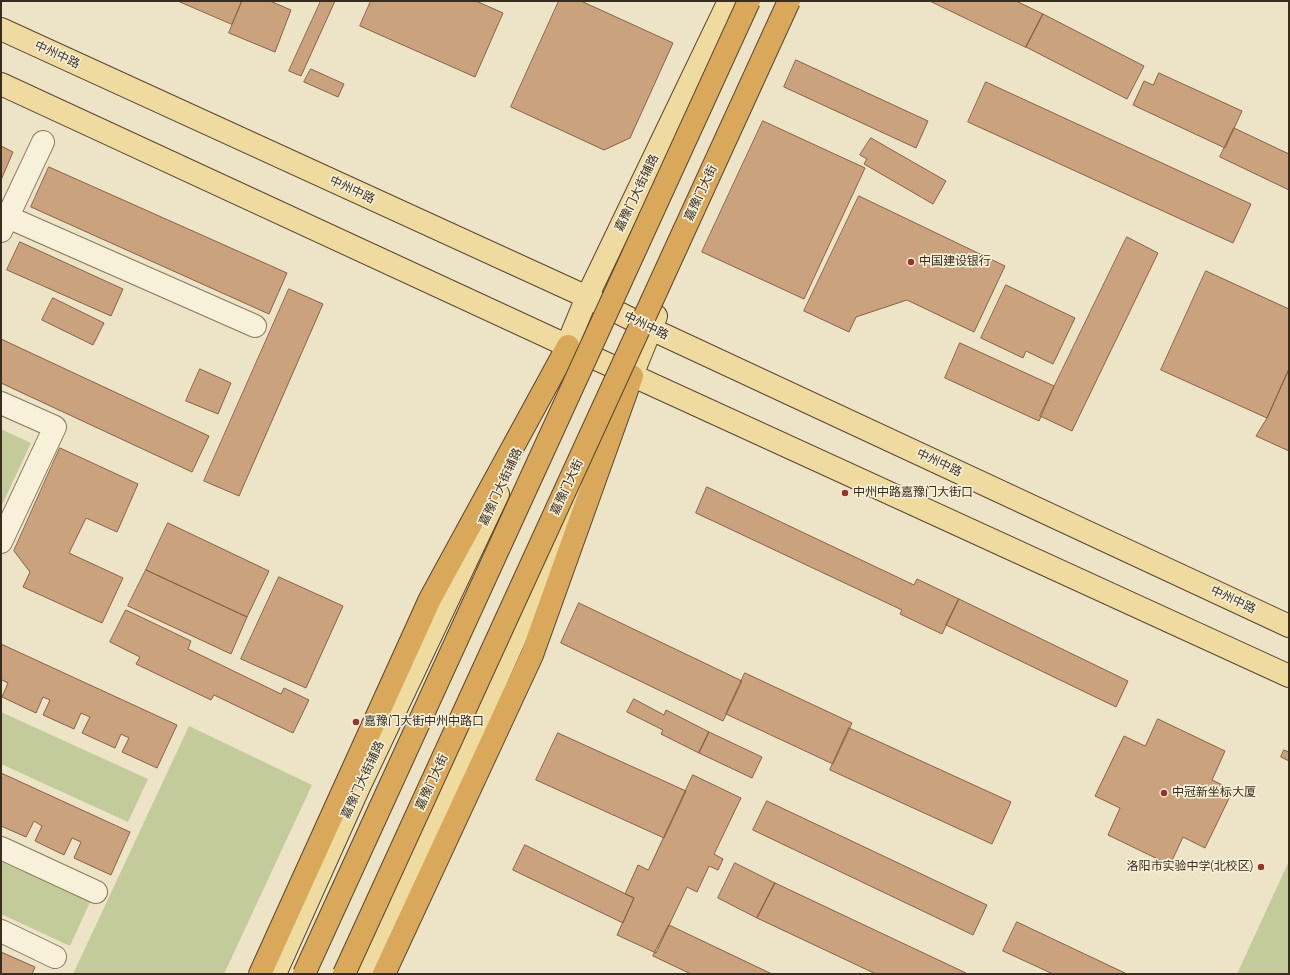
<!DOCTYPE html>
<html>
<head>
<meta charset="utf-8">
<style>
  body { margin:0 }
  #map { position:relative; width:1290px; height:975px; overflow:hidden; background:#ede4c7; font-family:"Zilla Slab",serif }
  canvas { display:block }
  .frame { position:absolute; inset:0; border:2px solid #392d20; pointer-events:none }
</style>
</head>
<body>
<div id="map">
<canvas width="1290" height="975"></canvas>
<div class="frame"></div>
</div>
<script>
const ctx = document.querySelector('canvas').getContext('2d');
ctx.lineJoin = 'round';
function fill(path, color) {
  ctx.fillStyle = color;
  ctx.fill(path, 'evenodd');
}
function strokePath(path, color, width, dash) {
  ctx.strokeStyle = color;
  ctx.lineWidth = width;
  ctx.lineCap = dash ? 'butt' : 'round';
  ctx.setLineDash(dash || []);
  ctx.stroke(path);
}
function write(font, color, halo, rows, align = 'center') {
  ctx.font = font + ' "Zilla Slab","Noto Sans SC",serif';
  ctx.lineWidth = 3.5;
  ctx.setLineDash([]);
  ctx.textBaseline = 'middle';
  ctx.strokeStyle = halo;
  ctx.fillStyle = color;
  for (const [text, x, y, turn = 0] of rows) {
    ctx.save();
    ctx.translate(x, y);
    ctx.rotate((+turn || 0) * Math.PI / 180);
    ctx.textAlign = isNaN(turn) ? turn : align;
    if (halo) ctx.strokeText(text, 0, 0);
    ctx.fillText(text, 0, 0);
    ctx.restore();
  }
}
fill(new Path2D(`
  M1 429 31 443 1 507Z
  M1 712 148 779 128 822 1 764Z
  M189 726 312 785 224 974H73Z
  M1 860 90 902 70 946 1 914Z
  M1289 861V974H1237Z`), '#c3cb9b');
const building = new Path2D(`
  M178 1H242L232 24Z
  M242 1H270L291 10 275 52 229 33Z
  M321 1H335L301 76 289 71Z
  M371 1H476L503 13 475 77 360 26Z
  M559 1H581L673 43 630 138 604 150 511 107Z
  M930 1H1016L1043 14 1026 47Z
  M1043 14 1144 66 1127 99 1026 47Z
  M796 60 928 121 916 148 784 87Z
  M311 69 344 84 338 97 304 82Z
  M1159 73 1242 111 1225 148 1133 105 1144 81 1153 85Z
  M986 82 1251 204 1233 243 968 122Z
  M763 121 865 168 804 299 702 252Z
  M1234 128 1289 154V190L1220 157Z
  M871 138 946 181 933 204 864 164 867 159 860 155Z
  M1 146 13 152 1 180Z
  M49 167 287 273 269 314 31 207Z
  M859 196 1005 266 974 332 907 300 856 317 849 332 804 311Z
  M1127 237 1158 253 1072 431 1040 416Z
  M20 242 123 289 111 316 7 270Z
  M1206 271 1289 309V369L1267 418 1161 370Z
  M1006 285 1075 318 1053 364 1026 351 1023 358 981 338Z
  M289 289 323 304 239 496 204 481Z
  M53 298 104 323 93 345 42 320Z
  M1 339 209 436 192 472 1 383Z
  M960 343 1054 386 1039 421 945 378Z
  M200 369 231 383 218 414 186 401Z
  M1289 369V451L1256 436 1267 418Z
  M60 448 138 484 117 532 86 518 69 553 123 578 102 623 23 587 30 572 14 551Z
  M707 487 914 585 917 579 959 599 942 634 900 614 902 610 696 513Z
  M168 523 269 571 247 617 146 570Z
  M146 570 247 617 231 654 128 606Z
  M279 577 343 606 306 688 241 659Z
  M959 599 1128 681 1116 707 946 625Z
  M579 603 742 681 723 721 561 643Z
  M126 610 191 641 188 649 281 694 284 688 309 700 293 733 214 695 211 700 136 664 140 657 110 642Z
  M1 644 177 725 157 768 122 752 129 738 121 734 115 748 82 733 90 717 81 713 74 729 43 715 50 700 43 697 36 713 2 697 8 683 2 680 1 683Z
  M745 673 852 723 833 764 726 714Z
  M634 699 664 715 666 710 709 732 699 753 661 734 663 730 627 712Z
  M1158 719 1225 751 1212 780 1233 790 1205 848 1183 837 1170 865 1108 835 1120 808 1095 796 1124 736 1145 746Z
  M849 728 1011 802 992 844 830 770Z
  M709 732 762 757 752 778 699 753Z
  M558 733 686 791 664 838 536 780Z
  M1284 750 1289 752V761L1281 757Z
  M1 773 130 832 111 875 74 858 81 842 72 838 64 855 35 841 42 826 34 821 26 837 1 826Z
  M693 775 741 798 714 854 723 859 718 870 709 866 697 892 687 887 656 953 617 935 634 898 625 894 638 865 648 870Z
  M767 801 987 905 973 935 753 830Z
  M525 845 634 898 623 923 513 870Z
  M735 863 775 883 757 918 718 898Z
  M775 883 966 973 965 974H876L757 918Z
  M1017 922 1127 974H1053L1003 951Z
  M669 925 772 974H691L653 956Z
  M1 952 35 967 32 974H1Z`);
fill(building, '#caa27e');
strokePath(building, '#876143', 1);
const minor = new Path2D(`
  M1 214 255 326
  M1 231 43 142
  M1 403 55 427 1 542
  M1 848 96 892
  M1 931 55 957`);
const major = new Path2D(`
  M1 29 587 297 651 329 1289 626
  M1 84 568 346 1289 676
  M561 360 587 297 729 1
  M626 390 656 316
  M275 974 359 787 498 494
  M367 974 433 822 585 481`);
const highway = new Path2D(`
  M260 974 430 599 568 346
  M384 974 532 655 632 376`);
strokePath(minor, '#88765d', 24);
strokePath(major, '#574430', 24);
strokePath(highway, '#574430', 24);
strokePath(minor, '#f8f1da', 22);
strokePath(major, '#efdaa0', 22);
strokePath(highway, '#d9a85b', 22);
const highwayBridge = new Path2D(`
  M304 974 749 1
  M344 974 789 1`);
strokePath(highwayBridge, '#574430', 24, []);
strokePath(highwayBridge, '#d9a85b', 22);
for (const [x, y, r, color] of [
  [911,262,4,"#96332e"],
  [845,493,4,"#96332e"],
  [356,722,4,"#96332e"],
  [1164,793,4,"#96332e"],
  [1261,867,4,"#96332e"]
]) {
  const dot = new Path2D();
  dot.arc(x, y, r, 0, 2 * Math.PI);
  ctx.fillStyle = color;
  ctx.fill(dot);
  strokePath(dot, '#f5eed6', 1.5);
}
write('12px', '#392d20', '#f5eed6', [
  ["中州中路",57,55,25],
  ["中州中路",352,190,25],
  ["嘉豫门大街辅路",637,193,-64],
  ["嘉豫门大街",701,193,-65],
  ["中州中路",646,326,26],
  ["中州中路",939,463,25],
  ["嘉豫门大街辅路",501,487,-65],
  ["嘉豫门大街",567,487,-65],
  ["中州中路",1233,600,25],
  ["嘉豫门大街辅路",363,780,-65],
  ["嘉豫门大街",432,782,-65]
]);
write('12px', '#392d20', '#f5eed6', [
  ["中国建设银行",919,262],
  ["中州中路嘉豫门大街口",853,493],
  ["嘉豫门大街中州中路口",364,722],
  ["中冠新坐标大厦",1172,793],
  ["洛阳市实验中学(北校区)",1253,867,"right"]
], 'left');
</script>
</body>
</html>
